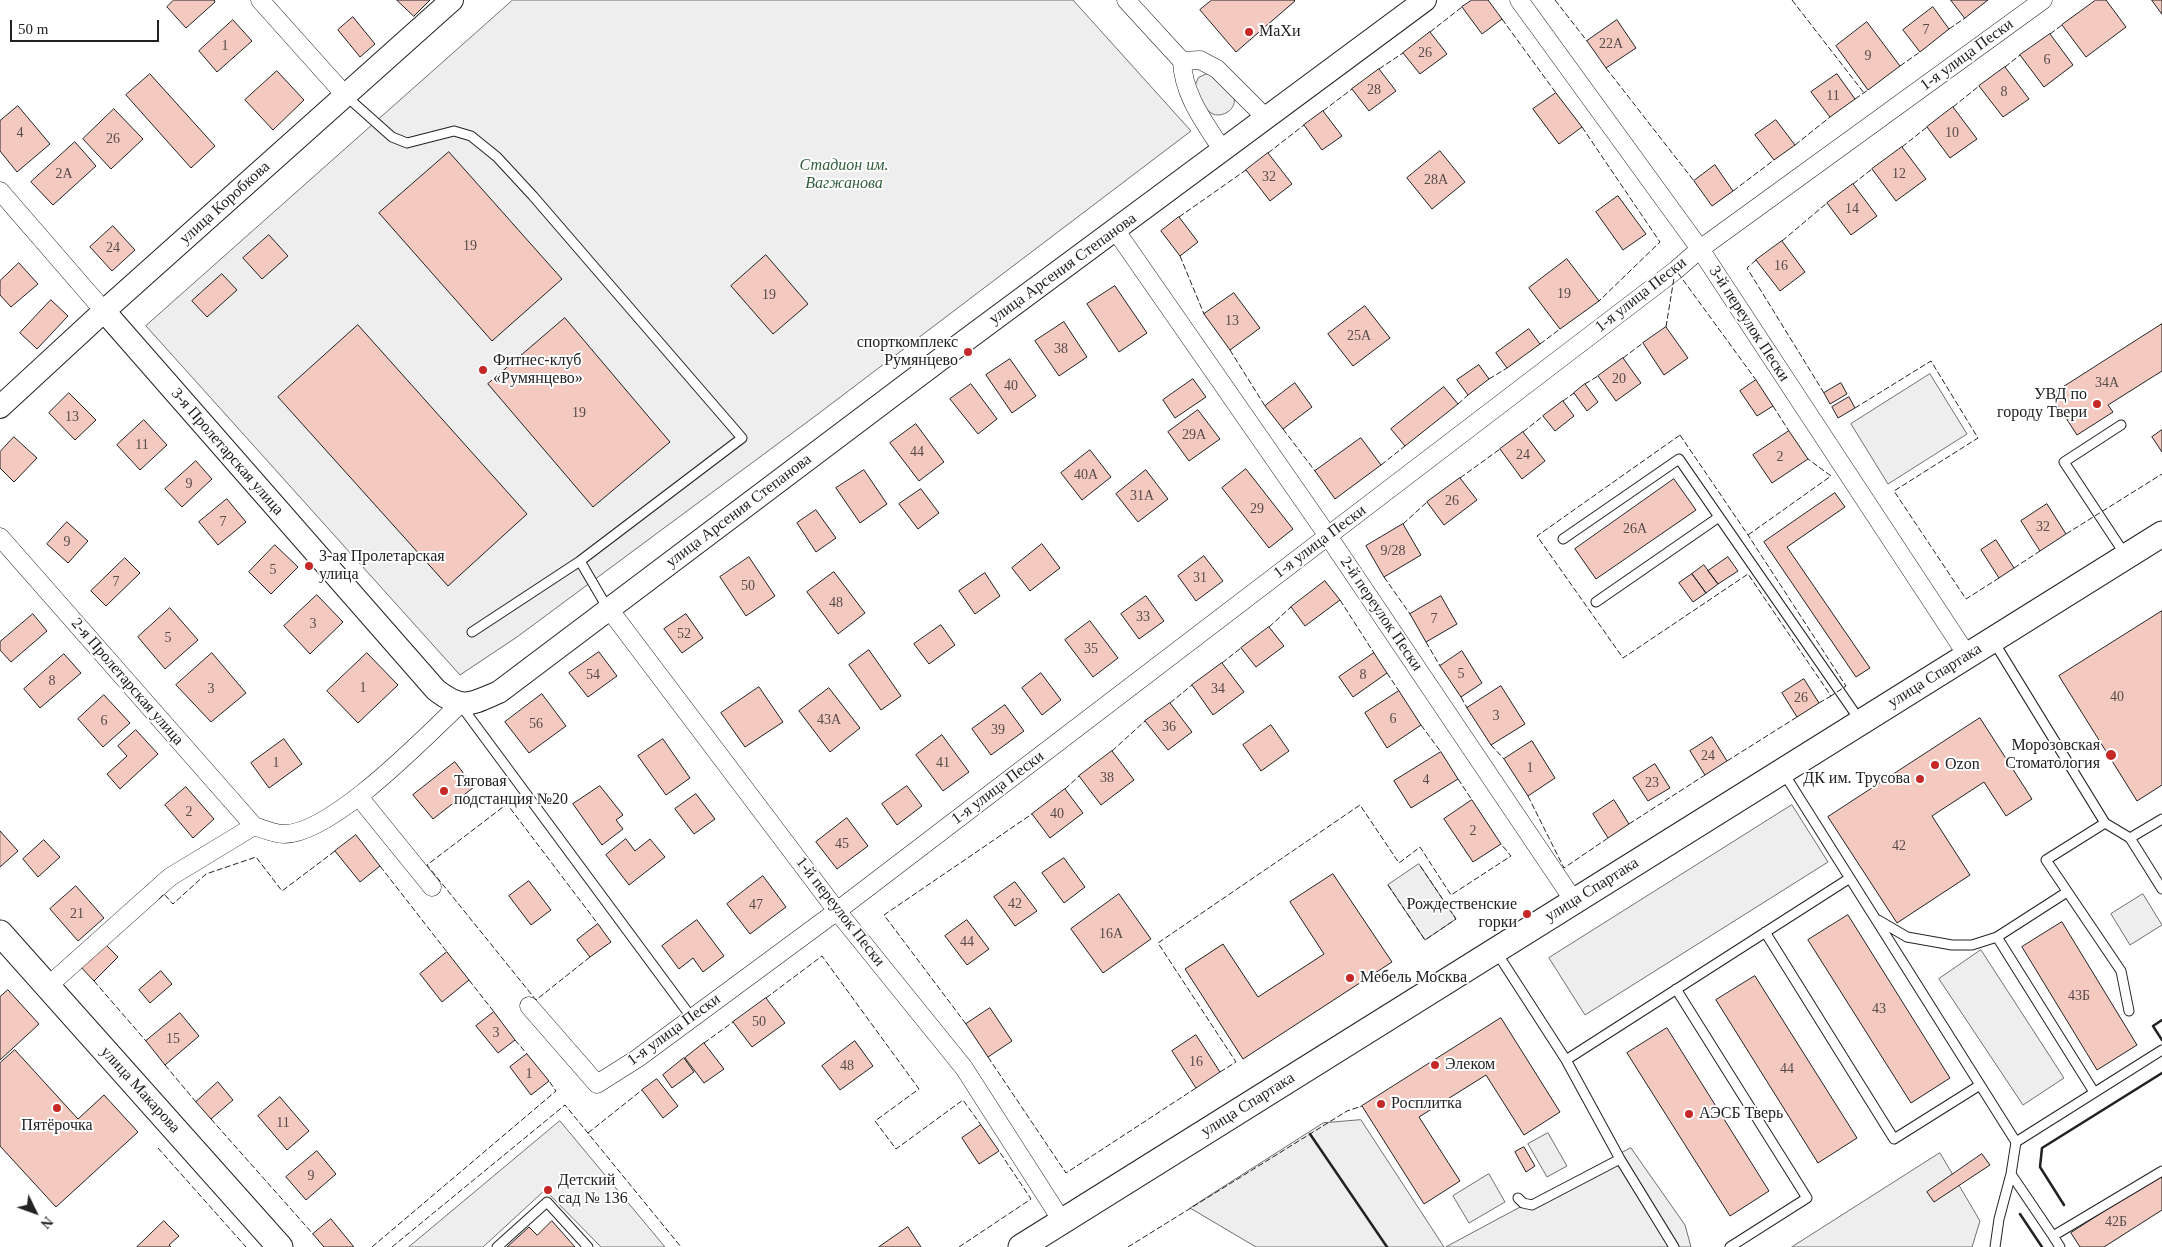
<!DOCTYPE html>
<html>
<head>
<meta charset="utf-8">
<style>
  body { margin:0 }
  #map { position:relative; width:2162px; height:1247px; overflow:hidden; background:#fff; font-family:Georgia,serif }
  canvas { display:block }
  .north { position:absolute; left:10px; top:1187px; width:50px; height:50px; -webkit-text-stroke:4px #fff; paint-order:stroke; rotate:132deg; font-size:14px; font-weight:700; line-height:20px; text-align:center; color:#222 }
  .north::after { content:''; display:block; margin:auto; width:18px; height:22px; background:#222; clip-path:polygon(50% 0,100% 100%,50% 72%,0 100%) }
  .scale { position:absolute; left:10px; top:20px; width:149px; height:22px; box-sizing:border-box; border:2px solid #222; border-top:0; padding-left:6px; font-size:15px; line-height:18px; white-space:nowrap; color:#222; -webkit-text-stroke:4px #fff; paint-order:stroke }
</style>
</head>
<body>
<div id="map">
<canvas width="2162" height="1247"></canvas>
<div class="north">N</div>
<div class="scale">50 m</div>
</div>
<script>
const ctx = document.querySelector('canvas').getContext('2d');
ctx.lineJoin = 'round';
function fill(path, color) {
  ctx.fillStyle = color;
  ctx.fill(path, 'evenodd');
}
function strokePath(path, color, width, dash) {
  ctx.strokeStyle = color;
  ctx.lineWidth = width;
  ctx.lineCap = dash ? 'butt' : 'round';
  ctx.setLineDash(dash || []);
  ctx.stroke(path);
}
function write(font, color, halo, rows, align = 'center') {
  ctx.font = font + ' Georgia,serif';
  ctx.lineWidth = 4;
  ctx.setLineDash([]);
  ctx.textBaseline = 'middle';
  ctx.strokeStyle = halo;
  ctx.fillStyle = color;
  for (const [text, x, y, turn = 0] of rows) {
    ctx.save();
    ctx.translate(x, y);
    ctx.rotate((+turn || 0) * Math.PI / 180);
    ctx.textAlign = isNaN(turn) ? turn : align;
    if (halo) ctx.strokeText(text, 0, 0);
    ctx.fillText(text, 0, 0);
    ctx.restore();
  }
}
const green = new Path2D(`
  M513 0H1073L1191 131 818 414 517 637 460 675 146 326Z
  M1209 73C1216 79 1227 86 1232 94 1241 107 1222 120 1211 113 1202 107 1199 95 1195 86L1198 78Z
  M1930 374 1967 434 1888 484 1851 424Z
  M1792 805 1828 862 1585 1015 1549 958Z
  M1419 864 1456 919 1425 940 1388 885Z
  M2143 894 2162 925 2130 945 2111 914Z
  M1981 950 2064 1078 2023 1105 1939 979Z
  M1361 1120 1444 1247H1256L1190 1208 1323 1123Z
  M560 1121 665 1247H601L545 1190 483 1247H409Z
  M1548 1133 1567 1166 1547 1177 1528 1144Z
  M1631 1148 1685 1225 1691 1247H1446Z
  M1940 1153 1980 1221 1972 1247H1792Z
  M1489 1174 1505 1202 1469 1223 1453 1196Z`);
fill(green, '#eee');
strokePath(green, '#6f6f6f', 1);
const building = new Path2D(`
  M174 0H214L215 2 186 28 167 7Z
  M397 0H430L414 16Z
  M1212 0H1294L1295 1 1236 52 1200 10Z
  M1472 0H1488L1502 19 1482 34 1462 7Z
  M1951 0H1988L1965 18Z
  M2096 0H2106L2126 27 2086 57 2062 25Z
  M2152 0H2162V14Z
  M1933 7 1949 29 1920 52 1903 30Z
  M353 17 375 44 360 57 338 30Z
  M233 20 252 41 217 72 199 51Z
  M1617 20 1636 48 1606 68 1587 41Z
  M1867 22 1900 66 1868 90 1836 46Z
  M1430 32 1447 54 1420 74 1403 53Z
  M2050 34 2073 65 2044 87 2020 55Z
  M2005 67 2029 99 2003 117 1979 86Z
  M1379 69 1396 91 1369 111 1352 89Z
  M277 71 304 100 273 130 245 100Z
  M150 74 215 146 191 168 126 95Z
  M1837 74 1855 99 1830 117 1811 92Z
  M1556 93 1582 127 1559 144 1533 109Z
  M18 106 50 144 17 172 0 151V121Z
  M1953 107 1977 139 1950 158 1927 127Z
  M114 109 143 139 111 169 83 139Z
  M1323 111 1342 136 1322 150 1304 125Z
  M1776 120 1795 145 1774 160 1755 135Z
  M75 142 96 166 53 205 31 182Z
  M1902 147 1926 179 1896 201 1872 169Z
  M1440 151 1465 182 1432 209 1407 178Z
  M449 152 562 279 492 341 379 213Z
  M1268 153 1292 184 1270 201 1246 170Z
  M1715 165 1733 191 1712 206 1694 181Z
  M1853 184 1877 216 1851 235 1827 203Z
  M1618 196 1646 234 1623 250 1596 212Z
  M1179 217 1198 242 1180 256 1161 231Z
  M113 226 135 250 112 271 90 247Z
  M269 235 288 256 262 279 243 258Z
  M1782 241 1805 272 1780 291 1756 260Z
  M766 255 808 304 773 334 731 286Z
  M1567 259 1599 301 1560 329 1529 288Z
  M19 263 38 284 11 307 0 295V281Z
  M222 274 237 290 207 317 192 301Z
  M1115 286 1147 333 1119 352 1087 304Z
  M1234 293 1260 328 1230 350 1204 314Z
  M51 300 68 316 37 349 20 333Z
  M1365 306 1390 338 1353 366 1328 334Z
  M565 318 670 442 593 507 488 384Z
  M1064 322 1087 357 1059 376 1035 341Z
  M2162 324V371L2108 405 2113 412 2077 435 2051 395Z
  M358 325 527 514 448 586 278 397Z
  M1666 327 1688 358 1664 375 1643 343Z
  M1529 329 1540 344 1507 368 1496 353Z
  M1623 358 1641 383 1616 401 1598 376Z
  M1010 359 1036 396 1012 413 986 375Z
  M1479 365 1489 379 1468 395 1457 380Z
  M1193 379 1206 397 1175 418 1163 400Z
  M1756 380 1773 406 1757 416 1740 391Z
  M1295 383 1312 407 1283 429 1265 406Z
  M1841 383 1847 394 1830 404 1824 393Z
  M971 384 997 419 978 434 950 399Z
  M1585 384 1598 402 1587 411 1574 393Z
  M1444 387 1458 404 1405 446 1391 429Z
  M69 393 96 420 75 440 49 413Z
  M1849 397 1855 408 1838 418 1832 407Z
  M1563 401 1574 416 1555 431 1543 416Z
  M1198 410 1220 439 1189 461 1168 432Z
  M144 420 167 445 140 470 117 445Z
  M916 424 944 462 919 481 890 443Z
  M2162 430V452L2152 437Z
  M1789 431 1808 459 1772 483 1753 455Z
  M1523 432 1545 461 1522 479 1500 449Z
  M14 437 37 458 14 482 0 468V452Z
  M1361 438 1381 465 1335 499 1315 471Z
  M1090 450 1111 477 1082 500 1061 473Z
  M196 461 212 479 182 507 165 489Z
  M1246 469 1293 529 1269 548 1222 488Z
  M864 470 887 504 860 523 836 488Z
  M1146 470 1168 499 1138 522 1116 494Z
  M1460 478 1477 500 1444 525 1427 502Z
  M1674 479 1696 510 1596 579 1575 549Z
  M921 489 939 513 918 529 899 504Z
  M1835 493 1845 507 1787 547 1870 668 1856 677 1764 542Z
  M227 499 246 522 218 545 199 522Z
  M2047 504 2066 534 2040 551 2021 521Z
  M816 510 836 538 816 552 797 523Z
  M67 522 88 541 68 563 47 544Z
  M1403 524 1421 555 1384 577 1366 546Z
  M1996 540 2014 568 1999 578 1981 550Z
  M1042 544 1060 568 1030 591 1012 568Z
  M275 545 298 567 271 594 249 572Z
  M1204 556 1223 581 1196 601 1178 576Z
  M749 557 775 596 746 616 720 577Z
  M1728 557 1738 571 1718 584 1708 571Z
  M125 558 140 573 106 606 91 591Z
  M1704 565 1718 584 1706 593 1692 574Z
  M834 572 865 613 838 634 807 592Z
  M985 573 1000 596 975 614 959 591Z
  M1692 574 1706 593 1693 602 1679 583Z
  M1325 581 1340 600 1305 626 1291 607Z
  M317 595 343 622 310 654 284 626Z
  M1146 596 1164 621 1139 639 1121 614Z
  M1441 596 1457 624 1426 642 1410 614Z
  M170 608 198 640 165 669 138 637Z
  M2162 611V785L2137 801 2059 676Z
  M33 614 47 631 11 662 0 650V642Z
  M686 614 703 638 682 653 664 629Z
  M1090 621 1118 658 1093 677 1065 640Z
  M941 625 955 645 929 664 914 644Z
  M1269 627 1284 646 1256 667 1241 648Z
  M869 650 901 696 881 710 849 665Z
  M1462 651 1482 683 1461 697 1440 666Z
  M599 652 617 676 588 697 569 673Z
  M212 653 246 693 211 722 176 685Z
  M367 653 398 685 358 723 327 691Z
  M1374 653 1387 673 1353 697 1339 677Z
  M64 654 81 673 40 708 24 689Z
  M1222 663 1244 692 1213 715 1192 685Z
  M1041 673 1061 700 1042 715 1022 688Z
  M1804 679 1819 703 1797 717 1782 693Z
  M1501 686 1525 724 1491 745 1467 708Z
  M759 687 783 722 745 747 721 713Z
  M829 688 860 728 830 752 799 711Z
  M1399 691 1421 725 1387 748 1365 713Z
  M542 694 566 726 529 753 505 722Z
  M104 695 130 723 103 747 78 719Z
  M1170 703 1192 732 1168 750 1145 721Z
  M1005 705 1024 731 991 755 972 729Z
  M1980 718 2032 799 2006 816 1984 782 1932 816 1970 875 1897 923 1828 817Z
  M1271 725 1289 751 1261 771 1243 745Z
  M136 730 158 754 120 789 107 774 127 756 118 746Z
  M942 735 969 772 943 791 916 755Z
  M1712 737 1727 761 1705 775 1690 751Z
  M284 739 302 764 269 788 251 763Z
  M663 739 690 778 666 795 638 756Z
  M1532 741 1555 778 1528 796 1504 759Z
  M1112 751 1134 780 1101 805 1079 776Z
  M1441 752 1458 779 1411 808 1394 781Z
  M455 762 474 787 433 819 413 795Z
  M1655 764 1670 788 1648 801 1633 778Z
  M600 786 623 815 616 820 623 829 602 845 573 804Z
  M907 786 922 806 897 825 882 804Z
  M186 787 214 819 193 838 165 805Z
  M1065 789 1083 813 1050 838 1032 814Z
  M696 794 715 819 694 834 675 809Z
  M1472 800 1501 844 1473 862 1444 819Z
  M1614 800 1629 824 1608 838 1593 814Z
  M847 818 868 846 837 869 816 842Z
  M0 831 18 851 0 867Z
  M356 835 380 866 360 882 335 851Z
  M626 839 635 851 650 839 665 857 629 885 606 855Z
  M44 840 60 857 38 877 23 859Z
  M1064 858 1085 887 1064 903 1042 873Z
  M1333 874 1392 962 1243 1059 1185 969 1223 944 1258 997 1324 954 1290 902Z
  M763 876 786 907 750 934 727 904Z
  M529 881 551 910 531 925 509 896Z
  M1015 882 1037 911 1015 926 994 897Z
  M76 886 104 918 78 941 50 909Z
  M1119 894 1151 939 1103 973 1071 929Z
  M1848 915 1950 1078 1911 1103 1808 940Z
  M697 920 724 956 703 972 693 958 679 969 662 946Z
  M967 920 989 949 967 965 945 936Z
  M2062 922 2137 1045 2097 1070 2022 947Z
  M598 924 611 942 590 957 577 940Z
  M104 943 118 957 94 981 80 966Z
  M447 952 469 980 442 1002 420 974Z
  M161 971 172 984 150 1003 139 990Z
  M1755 976 1857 1138 1818 1163 1716 1000Z
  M8 990 39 1024 0 1060V997Z
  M766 998 785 1023 752 1047 733 1022Z
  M990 1008 1012 1041 988 1057 966 1024Z
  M494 1012 515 1040 498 1053 476 1026Z
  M180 1013 199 1036 165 1065 146 1041Z
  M1501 1018 1560 1112 1524 1135 1486 1075 1419 1117 1460 1181 1424 1204 1362 1106Z
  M1667 1028 1769 1191 1730 1216 1627 1053Z
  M1196 1035 1220 1072 1196 1088 1172 1051Z
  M855 1041 873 1066 840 1090 822 1066Z
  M704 1043 724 1069 704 1083 685 1058Z
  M15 1050 78 1119 104 1095 138 1132 56 1207 0 1146V1063Z
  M527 1054 549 1081 531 1095 510 1067Z
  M684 1058 694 1072 672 1088 663 1075Z
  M657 1079 678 1106 663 1118 642 1090Z
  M218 1082 233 1100 211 1119 196 1102Z
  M280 1097 309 1131 287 1150 258 1116Z
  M981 1125 999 1151 979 1164 962 1138Z
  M1524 1147 1535 1166 1526 1172 1515 1152Z
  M317 1151 336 1174 306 1200 286 1177Z
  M1982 1154 1990 1165 1934 1202 1927 1192Z
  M2162 1174V1210L2104 1247H2080L2071 1233Z
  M331 1219 354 1247H324L313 1234Z
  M164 1221 179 1236 169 1245 171 1247H137Z
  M552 1221 575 1247H507L529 1227 537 1235Z
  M908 1227 921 1247H879Z`);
fill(building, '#f3c9c0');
strokePath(building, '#222', 1);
const service = new Path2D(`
  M346 96 392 137 407 143 454 131 471 136 497 157 533 196 742 438 580 561 608 609
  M2121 425 2064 462 2126 556
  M1563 539 1679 459 1861 722
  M1596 602 1719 517
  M472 632 580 561
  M1994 642 2105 823
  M462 707 692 1018
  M1783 772 2016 1142 2162 1050
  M2130 838 2162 819
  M1878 920 1907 937 1952 945H1972L1997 937 2067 892
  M1765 932 1894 1139 1980 1085
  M1997 937 2094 1092
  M1497 953 1566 1060 1620 1159 1674 1247
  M1676 989 1807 1198 1730 1247
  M2129 1011 2121 971 2046 860 2105 823 2130 838 2162 889
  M1566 1060 1850 878
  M2016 1142 2011 1174 2053 1236 2162 1171
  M1518 1198 1523 1203 1532 1205 1620 1159
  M2053 1236 2060 1247
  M497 1247 547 1202 588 1247
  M1995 1247 1999 1219 2011 1174`);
const minor = new Path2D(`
  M260 0 345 95
  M1126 0 1182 61 1200 60 1217 69 1266 118
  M1519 0 1700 249 1967 655
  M1182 61C1183 95 1205 123 1223 151
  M0 191 104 311
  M1116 231 1328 536 1574 901
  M0 537 254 826
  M609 609 837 911 964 1068 1062 1221
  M359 797 432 887
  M48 986 170 877 254 826C263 829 275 834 284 834 332 834 424 738 460 704
  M529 1006 597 1084 638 1058 837 911 1676 270 1700 249 2043 0`);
const tertiary = new Path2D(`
  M104 311 436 690C463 711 471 704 499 692L962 343 1425 0
  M0 407 104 311 452 0`);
const secondary = new Path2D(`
  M0 933 280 1247
  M1021 1247 2162 534`);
strokePath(service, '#222', 11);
strokePath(minor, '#222', 19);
strokePath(tertiary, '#222', 24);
strokePath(secondary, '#222', 27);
strokePath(service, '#fff', 9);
strokePath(minor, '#fff', 18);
strokePath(tertiary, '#fff', 22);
strokePath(secondary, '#fff', 25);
strokePath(new Path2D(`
  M1555 0 1587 41
  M1792 0 1864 93
  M1502 19 1556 93
  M1949 29 1965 18
  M1430 32 1462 7
  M2050 34 2062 25
  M1900 66 1920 52
  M2005 67 2020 55
  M1606 68 1694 181
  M1379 69 1403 53
  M1855 99 1868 90
  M1953 107 1979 86
  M1323 111 1352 89
  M1582 127 1660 242 1599 301
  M1795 145 1830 117
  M1902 147 1927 127
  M1268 153 1304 125
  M1853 184 1872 169
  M1733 191 1774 160
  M1179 217 1246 170
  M1782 241 1827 203
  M1180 256 1204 314
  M1756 260 1747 268 1824 393
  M1678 273 1756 380
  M1666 327 1674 278
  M1540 344 1560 329
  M1230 350 1265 406
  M1623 358 1643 343
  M1489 379 1507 368
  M1585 384 1598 376
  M1563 401 1574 393
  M1458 404 1468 395
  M1773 406 1789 431
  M1855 408 1931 361 1978 438 1894 491 1966 599 1999 578
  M1283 429 1315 471
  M1523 432 1543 416
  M1680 435 1748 535 1846 686 1831 696 1748 574 1623 658 1537 536Z
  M1381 465 1405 446
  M1460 478 1500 449
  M1403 524 1427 502
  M2066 534 2162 474
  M1748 535 1831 476 1808 459
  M2014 568 2040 551
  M1384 577 1410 614
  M1340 600 1374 653
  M1269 627 1291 607
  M1426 642 1440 666
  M1222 663 1241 648
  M1387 673 1399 691
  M1461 697 1467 708
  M1170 703 1192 685
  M1819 703 1831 696
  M1421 725 1441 752
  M1491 745 1504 759
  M1112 751 1145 721
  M1727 761 1797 717
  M1458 779 1472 800
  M1065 789 1079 776
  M1528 796 1564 868 1608 838
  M1629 824 1705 775
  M380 866 447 952
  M1388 885 1425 940 1456 919 1419 864
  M159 899 164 894 173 904 206 874 256 857 282 891 335 851
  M590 957 536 1000 427 865 507 804 598 924
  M469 980 494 1012
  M94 981 146 1041
  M766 998 822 956 919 1089 875 1121 896 1149 963 1100 981 1125
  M966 1024 884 915 1032 814
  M515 1040 527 1054
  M704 1043 733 1022
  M988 1057 1066 1173 1196 1088
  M165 1065 196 1102
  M1220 1072 1236 1062 1158 943 1360 805 1399 863 1420 847 1451 895 1511 856 1501 844
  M211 1119 313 1234
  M588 1133 642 1090
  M158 1148 246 1247
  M372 1247 556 1091 549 1081
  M392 1247 565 1105 681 1247
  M959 1247 1031 1199 999 1151
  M1128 1247 1347 1111 1362 1106`), '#222', 1, [6, 2.5]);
strokePath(new Path2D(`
  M2162 1020 2153 1026 2162 1040
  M1310 1134 1387 1247
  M2064 1205 2040 1167 2042 1148 2162 1073
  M2020 1214 2042 1247`), '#222', 2.5);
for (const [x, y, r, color] of [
  [1249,32,5,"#c62828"],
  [968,352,5,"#c62828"],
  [483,370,5,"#c62828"],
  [2097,404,5,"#c62828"],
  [309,566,5,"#c62828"],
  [2111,755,6,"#c62828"],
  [1935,765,5,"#c62828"],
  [1920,779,5,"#c62828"],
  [444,791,5,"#c62828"],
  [1527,914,5,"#c62828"],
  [1350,978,5,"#c62828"],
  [1435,1065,5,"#c62828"],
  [1381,1104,5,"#c62828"],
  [57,1108,5,"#c62828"],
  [1689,1114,5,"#c62828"],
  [548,1190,5,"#c62828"]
]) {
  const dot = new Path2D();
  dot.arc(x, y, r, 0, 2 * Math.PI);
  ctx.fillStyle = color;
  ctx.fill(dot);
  strokePath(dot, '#fff', 2);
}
write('14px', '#564c4a', null, [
  ["7",1926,30],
  ["22А",1611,44],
  ["1",225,46],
  ["26",1425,53],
  ["9",1868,56],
  ["6",2047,60],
  ["28",1374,90],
  ["8",2004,92],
  ["11",1833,96],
  ["4",20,133],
  ["10",1952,133],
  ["26",113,139],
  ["2А",64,174],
  ["12",1899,174],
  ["32",1269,177],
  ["28А",1436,180],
  ["14",1852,209],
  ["19",470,246],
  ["24",113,248],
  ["16",1781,266],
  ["19",1564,294],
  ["19",769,295],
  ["13",1232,321],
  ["25А",1359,336],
  ["38",1061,349],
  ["20",1619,379],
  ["34А",2107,383],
  ["40",1011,386],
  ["19",579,413],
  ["13",72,417],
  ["29А",1194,435],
  ["11",142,445],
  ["44",917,452],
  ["24",1523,455],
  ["2",1780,457],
  ["40А",1086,475],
  ["9",189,484],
  ["31А",1142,496],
  ["26",1452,501],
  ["29",1257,509],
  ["7",223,522],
  ["32",2043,527],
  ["26А",1635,529],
  ["9",67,542],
  ["9/28",1393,551],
  ["5",273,570],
  ["31",1200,578],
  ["7",116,582],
  ["50",748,586],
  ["48",836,603],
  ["33",1143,617],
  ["7",1434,619],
  ["3",313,624],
  ["52",684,634],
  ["5",168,638],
  ["35",1091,649],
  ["5",1461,674],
  ["54",593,675],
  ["8",1363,675],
  ["8",52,681],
  ["1",363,688],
  ["3",211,689],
  ["34",1218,689],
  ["40",2117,697],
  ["26",1801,698],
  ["3",1496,716],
  ["6",1393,719],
  ["43А",829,720],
  ["6",104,721],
  ["56",536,724],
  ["36",1169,727],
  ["39",998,730],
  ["24",1708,756],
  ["1",276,763],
  ["41",943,763],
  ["1",1530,768],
  ["38",1107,778],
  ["4",1426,780],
  ["23",1652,783],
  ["2",189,812],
  ["40",1057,814],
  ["2",1473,831],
  ["45",842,844],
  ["42",1899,846],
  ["42",1015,904],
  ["47",756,905],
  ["21",77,914],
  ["16А",1111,934],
  ["44",967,942],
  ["43Б",2079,996],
  ["43",1879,1009],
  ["50",759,1022],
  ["3",496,1033],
  ["15",173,1039],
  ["16",1196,1062],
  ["48",847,1066],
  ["44",1787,1069],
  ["1",529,1074],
  ["11",283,1123],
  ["9",311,1176],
  ["42Б",2116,1222]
]);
write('16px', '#222', '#fff', [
  ["МаХи",1259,32],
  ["cпорткомплекс",958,343,"right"],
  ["Румянцево",958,361,"right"],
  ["Фитнес-клуб",493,361],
  ["«Румянцево»",493,379],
  ["УВД по",2087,395,"right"],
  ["городу Твери",2087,413,"right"],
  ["3-ая Пролетарская",319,557],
  ["улица",319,575],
  ["Морозовская",2100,746,"right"],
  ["Стоматология",2100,764,"right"],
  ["Ozon",1945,765],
  ["ДК им. Трусова",1910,779,"right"],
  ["Тяговая",454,782],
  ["подстанция №20",454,800],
  ["Рождественские",1517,905,"right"],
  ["горки",1517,923,"right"],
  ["Мебель Москва",1360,978],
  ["Элеком",1445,1065],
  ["Росплитка",1391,1104],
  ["АЭСБ Тверь",1699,1114],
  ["Пятёрочка",57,1126,"center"],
  ["Детский",558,1181],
  ["сад № 136",558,1199]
], 'left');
write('16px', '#222', '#fff', [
  ["1-я улица Пески",1967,55,-36],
  ["улица Коробкова",225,203,-42],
  ["улица Арсения Степанова",1063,269,-36],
  ["1-я улица Пески",1641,295,-38],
  ["3-й переулок Пески",1749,324,57],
  ["3-я Пролетарская улица",227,452,49],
  ["улица Арсения Степанова",739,511,-37],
  ["1-я улица Пески",1320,542,-37],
  ["2-й переулок Пески",1381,614,56],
  ["улица Спартака",1935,676,-32],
  ["2-я Пролетарская улица",127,682,49],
  ["1-я улица Пески",998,788,-37],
  ["улица Спартака",1592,890,-32],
  ["1-й переулок Пески",840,912,52],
  ["1-я улица Пески",674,1030,-36],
  ["улица Макарова",140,1090,48],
  ["улица Спартака",1248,1105,-32]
]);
write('italic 16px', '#2f5e38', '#fff', [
  ["Стадион им.",844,166],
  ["Вагжанова",844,184]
]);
</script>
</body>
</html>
